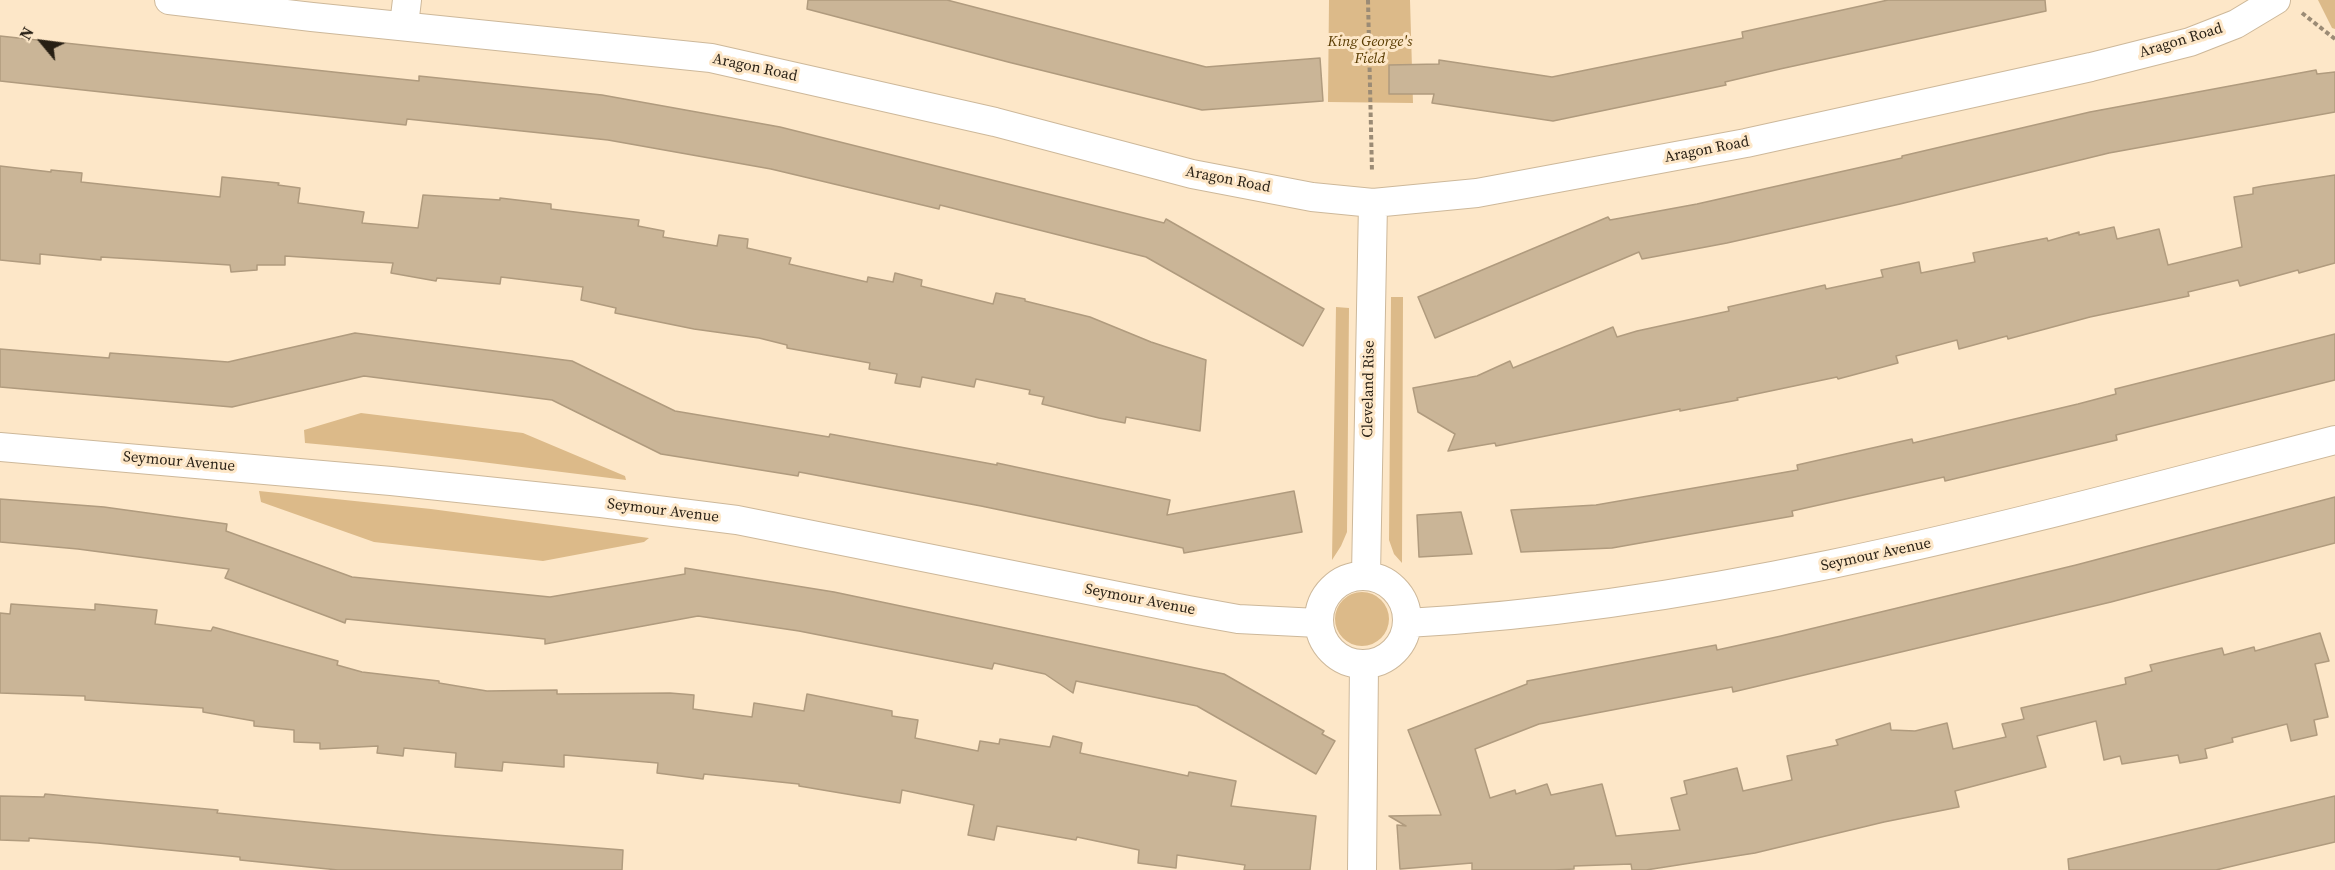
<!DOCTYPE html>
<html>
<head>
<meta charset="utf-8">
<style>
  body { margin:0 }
  #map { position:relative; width:2335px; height:870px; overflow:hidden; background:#fde7c8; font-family:"Source Serif 4",serif }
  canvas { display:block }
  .north { position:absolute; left:12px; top:12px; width:60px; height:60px; -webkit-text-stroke:4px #fde7c8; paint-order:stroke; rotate:299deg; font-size:16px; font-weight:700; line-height:24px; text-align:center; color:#271f14 }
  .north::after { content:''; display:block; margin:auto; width:21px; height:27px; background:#271f14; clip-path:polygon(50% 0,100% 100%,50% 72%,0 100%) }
</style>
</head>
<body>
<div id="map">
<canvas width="2335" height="870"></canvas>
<div class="north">N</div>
</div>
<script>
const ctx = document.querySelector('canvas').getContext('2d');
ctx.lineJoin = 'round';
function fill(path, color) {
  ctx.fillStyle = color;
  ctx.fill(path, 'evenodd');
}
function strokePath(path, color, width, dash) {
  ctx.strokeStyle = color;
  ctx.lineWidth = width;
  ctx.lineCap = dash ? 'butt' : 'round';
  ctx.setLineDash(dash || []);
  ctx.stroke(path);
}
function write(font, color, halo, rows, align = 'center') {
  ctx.font = font + ' "Source Serif 4",serif';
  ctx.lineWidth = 6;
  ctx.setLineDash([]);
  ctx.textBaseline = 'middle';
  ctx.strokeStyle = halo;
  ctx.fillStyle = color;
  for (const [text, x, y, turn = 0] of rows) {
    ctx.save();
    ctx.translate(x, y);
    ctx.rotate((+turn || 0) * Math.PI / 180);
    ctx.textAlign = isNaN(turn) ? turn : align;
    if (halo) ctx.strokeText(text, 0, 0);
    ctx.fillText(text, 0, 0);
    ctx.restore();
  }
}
fill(new Path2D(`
  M1329 0H1410L1413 103 1328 102Z
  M2318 0H2335V29L2332 28Z
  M1391 297H1403L1402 563 1394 554 1389 540Z
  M1336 307 1349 308 1347 532 1341 546 1332 560Z
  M361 413 523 433 625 476 626 480C519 467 412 452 305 443L304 430Z
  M259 491 431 509 649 538 644 542 543 561 374 542 261 502Z
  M1335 619a27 27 0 1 1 54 0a27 27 0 1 1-54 0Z`), '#dcba89');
const building = new Path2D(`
  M808 0H947L1206 67 1320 58 1323 101 1202 110 1008 62 807 9Z
  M1888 0H2045L2046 11 1780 69 1725 82 1726 85 1553 121 1432 103 1434 94H1389V65L1439 64V60L1552 77 1743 38 1742 32Z
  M0 36 352 74 419 81V76L602 95 780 127 1164 223 1166 219 1324 309 1303 346 1146 257 940 205 939 209 771 169 608 140 407 119 406 125 0 81Z
  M2316 70 2317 74 2335 72V112L2109 153 1900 204 1727 243 1642 259 1639 252 1435 338 1418 297 1608 217 1610 220 1697 204 1902 158V156L2090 112Z
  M0 166 51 172V170L82 173 81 182 220 197 222 177 279 183 278 185 300 188 298 203 364 212 362 223 418 228 423 195 500 200V198L551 204V209L639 220 638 226 664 231 663 237 717 246 719 235 748 239 747 248 791 258 789 264 867 282 868 277 893 282 895 273 922 280 921 286 993 304 996 293 1025 299V301L1090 317 1151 342 1206 360 1200 431 1126 417 1125 423 1099 418 1042 404 1044 397 1029 394 1030 390 976 379 974 387 922 377 920 387 895 383 897 374 869 369 870 363 787 348V345L759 338 694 329 615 313 616 308 581 300 583 287 501 277 500 284 437 278 436 281 391 273 393 263 285 256V265H257V270L231 272 230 265 101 257V260L40 254V264L0 260Z
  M2335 175V263L2324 266 2299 273 2298 270 2240 286 2238 280 2188 292 2189 296 2090 317 2008 339 2007 336 1959 349 1957 340 1896 356 1898 363 1838 379 1837 377 1737 398 1738 400 1680 411V409L1496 446 1495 443 1448 451 1455 434 1418 412 1413 388 1477 376 1510 361 1513 368 1613 327 1617 337 1637 331 1729 311 1728 307 1825 285 1826 289 1883 277 1881 270 1919 262 1921 273 1975 262 1973 253 2047 238 2048 241 2079 232V235L2114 227 2117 239 2159 229 2168 265 2242 247 2234 197 2253 194V188L2263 186Z
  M355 333 572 361 675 411 829 437 830 434 997 465V463L1170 500 1167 515 1294 491 1302 532 1184 553 1183 548 981 506 799 472 798 476 661 454 552 400 364 376 232 407 0 387V349L109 358 110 353 228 362Z
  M2335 334V380L2116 435 2117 440 1945 481 1944 477 1792 511 1793 516 1612 548 1521 552 1511 510 1596 505 1798 470 1797 465 1912 439 1913 443 2078 404 2116 394 2115 389Z
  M2335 497V543L2111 602 1733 692 1732 687 1539 724 1475 749 1490 798 1515 790 1516 794 1547 784 1551 795 1602 784 1616 836 1680 830 1671 798 1687 794 1684 781 1737 768 1743 791 1792 780 1787 756 1838 745 1836 740 1890 723 1891 730 1915 731 1947 723 1953 749 2006 737 2002 724 2024 719 2021 708 2126 684 2125 678 2152 671 2150 665 2222 648 2224 655 2254 647 2255 651 2320 633 2329 661 2315 664 2328 717 2314 720 2317 735 2291 741 2287 724 2232 738 2233 742 2205 749 2207 758 2180 763 2178 755 2122 764 2120 756 2104 760 2096 721 2037 736 2046 767 1955 791 1959 807 1884 822 1755 853 1646 870H1632L1631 864 1574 866V869L1554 870H1472V863L1400 869 1397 825 1406 826 1389 816 1441 815 1408 730 1527 684V681L1716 645 1717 650 1781 636 2076 565Z
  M0 499 104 507 227 524 226 531 352 577 550 597 685 574V568L834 592 1224 674 1324 731 1322 734 1335 741 1316 774 1197 706 1076 681 1073 693 1045 674 994 663 992 669 799 631 698 616 545 644V639L507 635 346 619 345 623 225 578 229 569 78 549 0 542Z
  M1461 512 1472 554 1419 557 1417 515Z
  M11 604 95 610V604L157 610 155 624 211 631 213 627 338 661 337 665 362 672 439 681V683L487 691 557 690V694L670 693 694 695 693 709 752 717 754 703 804 711 807 694 892 711V716L918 720 915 738 978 751 980 741 999 744 1000 739 1050 747 1053 736 1082 743 1080 753 1188 776 1189 772 1236 781 1231 806 1316 816 1310 870H1244L1245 865 1177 855 1176 868 1138 863 1139 850 1077 837 1076 840 997 826 994 840 968 835 974 805 902 790 900 803 799 786V784L704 774 703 779 657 773 658 763 564 755V767L503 762 502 771 455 767 456 753 404 748 403 756 377 753 378 746 320 749V743L294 742V730L254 726V721L203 712V708L85 700V696L0 693V613L10 614Z
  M45 794 218 810 217 813 436 835 623 850 622 870H338L240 860V857L98 843 29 838V841L0 840V796L44 797Z
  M2335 796V842L2216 870H2069L2068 859Z`);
fill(building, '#cab597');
strokePath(building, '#b09b7e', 1.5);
const minor = new Path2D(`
  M169 0 312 17 711 58 995 122 1192 174 1312 197 1373 203 1477 193 1746 143 2091 67 2190 42 2236 24 2276 0
  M404 25 407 0
  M0 447 391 481 601 503 737 520 1188 610 1238 619 1318 623
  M1366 575 1373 203
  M1319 620a44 44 0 1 1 88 0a44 44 0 1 1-88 0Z
  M1407 623C1724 606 2030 519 2335 440
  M1362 870 1364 665`);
strokePath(minor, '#cdb89a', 30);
strokePath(new Path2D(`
  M1368 0 1372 172
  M2302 13 2335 39`), '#9b8b75', 4, [4.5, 3]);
strokePath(minor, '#fff', 28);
write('15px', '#271f14', '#fde7c8', [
  ["Aragon Road",2181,41,-17],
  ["Aragon Road",755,68,12],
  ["Aragon Road",1707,150,-11],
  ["Aragon Road",1228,180,11],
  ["Cleveland Rise",1369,389,-89],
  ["Seymour Avenue",179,462,5],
  ["Seymour Avenue",663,511,7],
  ["Seymour Avenue",1876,555,-12],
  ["Seymour Avenue",1140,600,11]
]);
write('italic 15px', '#5a3c02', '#fde7c8', [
  ["King George's",1370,42],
  ["Field",1370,59]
]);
</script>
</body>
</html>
